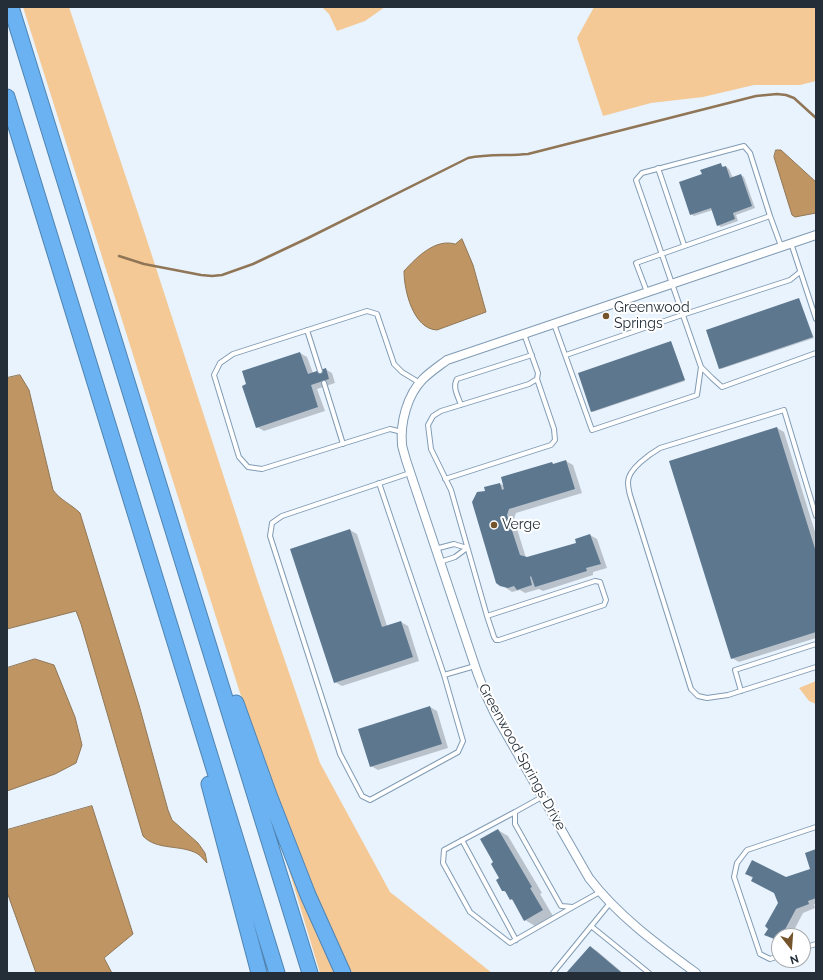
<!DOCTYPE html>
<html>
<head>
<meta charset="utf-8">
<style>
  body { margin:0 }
  #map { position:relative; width:823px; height:980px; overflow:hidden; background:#e8f3fe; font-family:Raleway,sans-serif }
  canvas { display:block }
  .frame { position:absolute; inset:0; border:8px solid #232e38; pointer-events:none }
  .north { position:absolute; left:771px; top:928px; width:40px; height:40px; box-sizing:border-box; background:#fff; border:1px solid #a7abaf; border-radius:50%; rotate:163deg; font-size:11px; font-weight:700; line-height:16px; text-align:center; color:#232e38 }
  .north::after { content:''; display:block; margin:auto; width:14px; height:18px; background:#75542b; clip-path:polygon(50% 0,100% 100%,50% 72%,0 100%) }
</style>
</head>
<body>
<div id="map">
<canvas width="823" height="980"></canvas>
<div class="frame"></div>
<div class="north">N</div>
</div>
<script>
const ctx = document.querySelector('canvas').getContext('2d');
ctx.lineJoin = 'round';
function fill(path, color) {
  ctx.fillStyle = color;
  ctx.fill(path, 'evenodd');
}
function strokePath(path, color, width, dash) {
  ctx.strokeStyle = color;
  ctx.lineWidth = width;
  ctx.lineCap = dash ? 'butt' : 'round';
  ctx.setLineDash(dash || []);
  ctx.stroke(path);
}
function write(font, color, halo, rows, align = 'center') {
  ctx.font = font + ' Raleway,sans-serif';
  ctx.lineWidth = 4;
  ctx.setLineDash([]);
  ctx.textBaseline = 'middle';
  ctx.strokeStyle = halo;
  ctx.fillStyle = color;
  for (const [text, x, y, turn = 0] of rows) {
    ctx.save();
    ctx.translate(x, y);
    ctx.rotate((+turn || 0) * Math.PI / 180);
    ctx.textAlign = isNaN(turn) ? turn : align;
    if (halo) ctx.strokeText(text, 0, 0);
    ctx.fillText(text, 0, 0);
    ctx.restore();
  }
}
fill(new Path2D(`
  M23 7H69L144 231 257 579 320 763 390 892 492 973H352L345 961 308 877 278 798 240 693Z
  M322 7H385L365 21 337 31 329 14Z
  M594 7H816V81L800 85H754L703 97 651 103 603 116 577 38Z
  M816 681V704L809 701 799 688Z
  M280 840 336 973H320Z`), '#f4c996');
const water = new Path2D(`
  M776 150H781L816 182V213L795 217 792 215 774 157Z
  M462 239 473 265 486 312 437 330C413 329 404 290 404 271 416 258 435 238 455 244Z
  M20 375 29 390 53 490C60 500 71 504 80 513L139 705 168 810 172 820 198 843 205 853 207 863C204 860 201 856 198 854 181 844 157 851 143 836L81 624 76 611 7 629V378Z
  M35 659 54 665 75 717 82 745 76 763 55 774 7 791V668Z
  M92 806 133 934 104 958 112 973H36L7 892V830Z`);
fill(water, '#bf9563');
strokePath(water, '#907656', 1);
fill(new Path2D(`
  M721 164 724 168 726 167 729 169 733 178 741 175 744 177 755 208 736 215 738 221 721 227 718 225 713 210 694 216 691 214 703 175Z
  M799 299 814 338 721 369 720 368Z
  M671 342 685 381 593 412 592 411Z
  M300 353 307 357 313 373 325 369 332 373 335 383 317 389 325 411 264 431 257 427Z
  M777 428 784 432 816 535V638L739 662 732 658Z
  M566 461 573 465 582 493 516 513 514 519 526 558 578 544 590 535 597 539 607 568 593 572V575L543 591 539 589 525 593 520 590 512 592 497 582 486 492 500 484 505 486 552 463 555 465Z
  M350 530 357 534 387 626 401 622 408 626 419 661 342 686 335 682Z
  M430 707 437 711 448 748 378 770 371 766Z
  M498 830 508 836 542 893 540 894 553 916 535 926 525 920 514 901 511 899 507 893 502 890 501 879 494 862Z
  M816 850V904H814L815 908 803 913 791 936H779V941L772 938 766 934 769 929 779 903 775 893 746 874 786 878 812 870Z
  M590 947 597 951 623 973H568Z`), '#0003');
strokePath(new Path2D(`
  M119 256 144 264 201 275 212 276 222 275 253 264 308 238 468 158C488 154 508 156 528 154L756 96 777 94 786 95 794 98 816 118`), '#907656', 2.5);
fill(new Path2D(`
  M721 163 722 167 726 166 730 178 741 174 752 206 733 213 735 219 717 226 711 208 690 215 679 182 702 174 700 170Z
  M799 298 813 337 719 369 706 330Z
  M671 341 685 380 591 412 578 373Z
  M300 352 308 374 326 368 329 379 311 385 318 407 256 428 242 386 246 384 242 371Z
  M777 427 816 552V632L731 659 669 461Z
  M566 460 575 489 509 509 507 515 520 555 527 557 576 543 575 539 590 534 601 564 586 568 587 571 535 587 531 576 530 577 532 585 517 590 514 586 508 588 500 586 496 583 472 502 477 492 485 491 484 487 500 483 502 490 504 489 501 477 552 462 553 464Z
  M350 529 382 627 401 621 413 657 334 683 290 549Z
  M430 706 442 744 370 767 358 729Z
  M498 829 532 887 530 888 543 910 524 921 512 899 510 900 505 891H502L496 880 499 878 491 864 493 862 480 839Z
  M816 849V898L808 901 809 904 796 909 782 935 780 934 777 940 764 935 768 929 765 926 778 903 774 893 751 881 753 877 745 874 752 860 786 877 810 869 805 853Z
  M590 946 622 973H566Z`), '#5d778f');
const service = new Path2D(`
  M658 168 684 245
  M770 216 750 153 744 146 642 173 636 180 701 367 712 378 722 387 816 353
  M791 243 816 319
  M647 292 636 263 770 216 781 246
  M554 324 592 430 697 395 701 367
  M307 330 320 371
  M566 355 682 315 790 280 800 272
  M324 383 343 444
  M461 405C458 396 452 387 457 379L532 355
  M402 432 390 429 262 469 248 467 239 457 214 375 220 363 233 354 367 311 377 314 394 364 402 372 420 383
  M410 473 282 516 272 523 270 536 340 754 362 796 370 800 458 752 463 741 444 675 475 666
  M445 479 551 445 555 440 554 429 537 379
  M379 483 444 675
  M816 516 784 410 660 448C650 454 628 469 628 482 628 486 629 491 630 495L691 689 698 696 707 698 728 695 816 667
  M435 549 454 544 467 548
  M440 562 455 557 467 548
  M487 616 595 581 600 582 606 600 604 605 499 640H496L494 637 487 616 451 490 431 449 428 425 433 416 441 411 529 384 537 379 538 373 524 334
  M741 691 735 670 816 644
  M542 797 515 812V824L561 906 573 907 600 892
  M515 812 444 850 443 863 470 912 510 943 573 907
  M462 840 516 940
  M591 926 649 973
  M803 948 816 944
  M779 956 770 959 760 954 734 877 737 863 747 850 816 827
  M553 973 610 903`);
const minor = new Path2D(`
  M696 973C658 945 618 916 589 878L531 777 496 716 485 693 477 672 406 460C405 456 403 450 402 445 400 423 407 395 423 379 430 372 439 366 447 360L816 235`);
const motorway = new Path2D(`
  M11 7 310 973
  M7 97 277 973
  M236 703 269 795 308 895 343 973
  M209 784 259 973`);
strokePath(service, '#819bb4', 6);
strokePath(minor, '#819bb4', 10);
strokePath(motorway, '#5184b1', 17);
strokePath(service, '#fff', 4);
strokePath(minor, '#fff', 8);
strokePath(motorway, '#6ab2f2', 15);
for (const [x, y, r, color] of [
  [606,316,4,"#75542b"],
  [494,525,4,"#75542b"]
]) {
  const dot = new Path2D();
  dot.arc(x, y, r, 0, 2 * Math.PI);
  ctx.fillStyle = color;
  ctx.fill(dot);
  strokePath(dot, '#fff', 1.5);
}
write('14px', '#232e38', '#fff', [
  ["Greenwood",614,308],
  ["Springs",614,324],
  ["Verge",502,525]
], 'left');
write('14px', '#232e38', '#fff', [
  ["Greenwood Springs Drive",522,757,61]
]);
</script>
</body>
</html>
